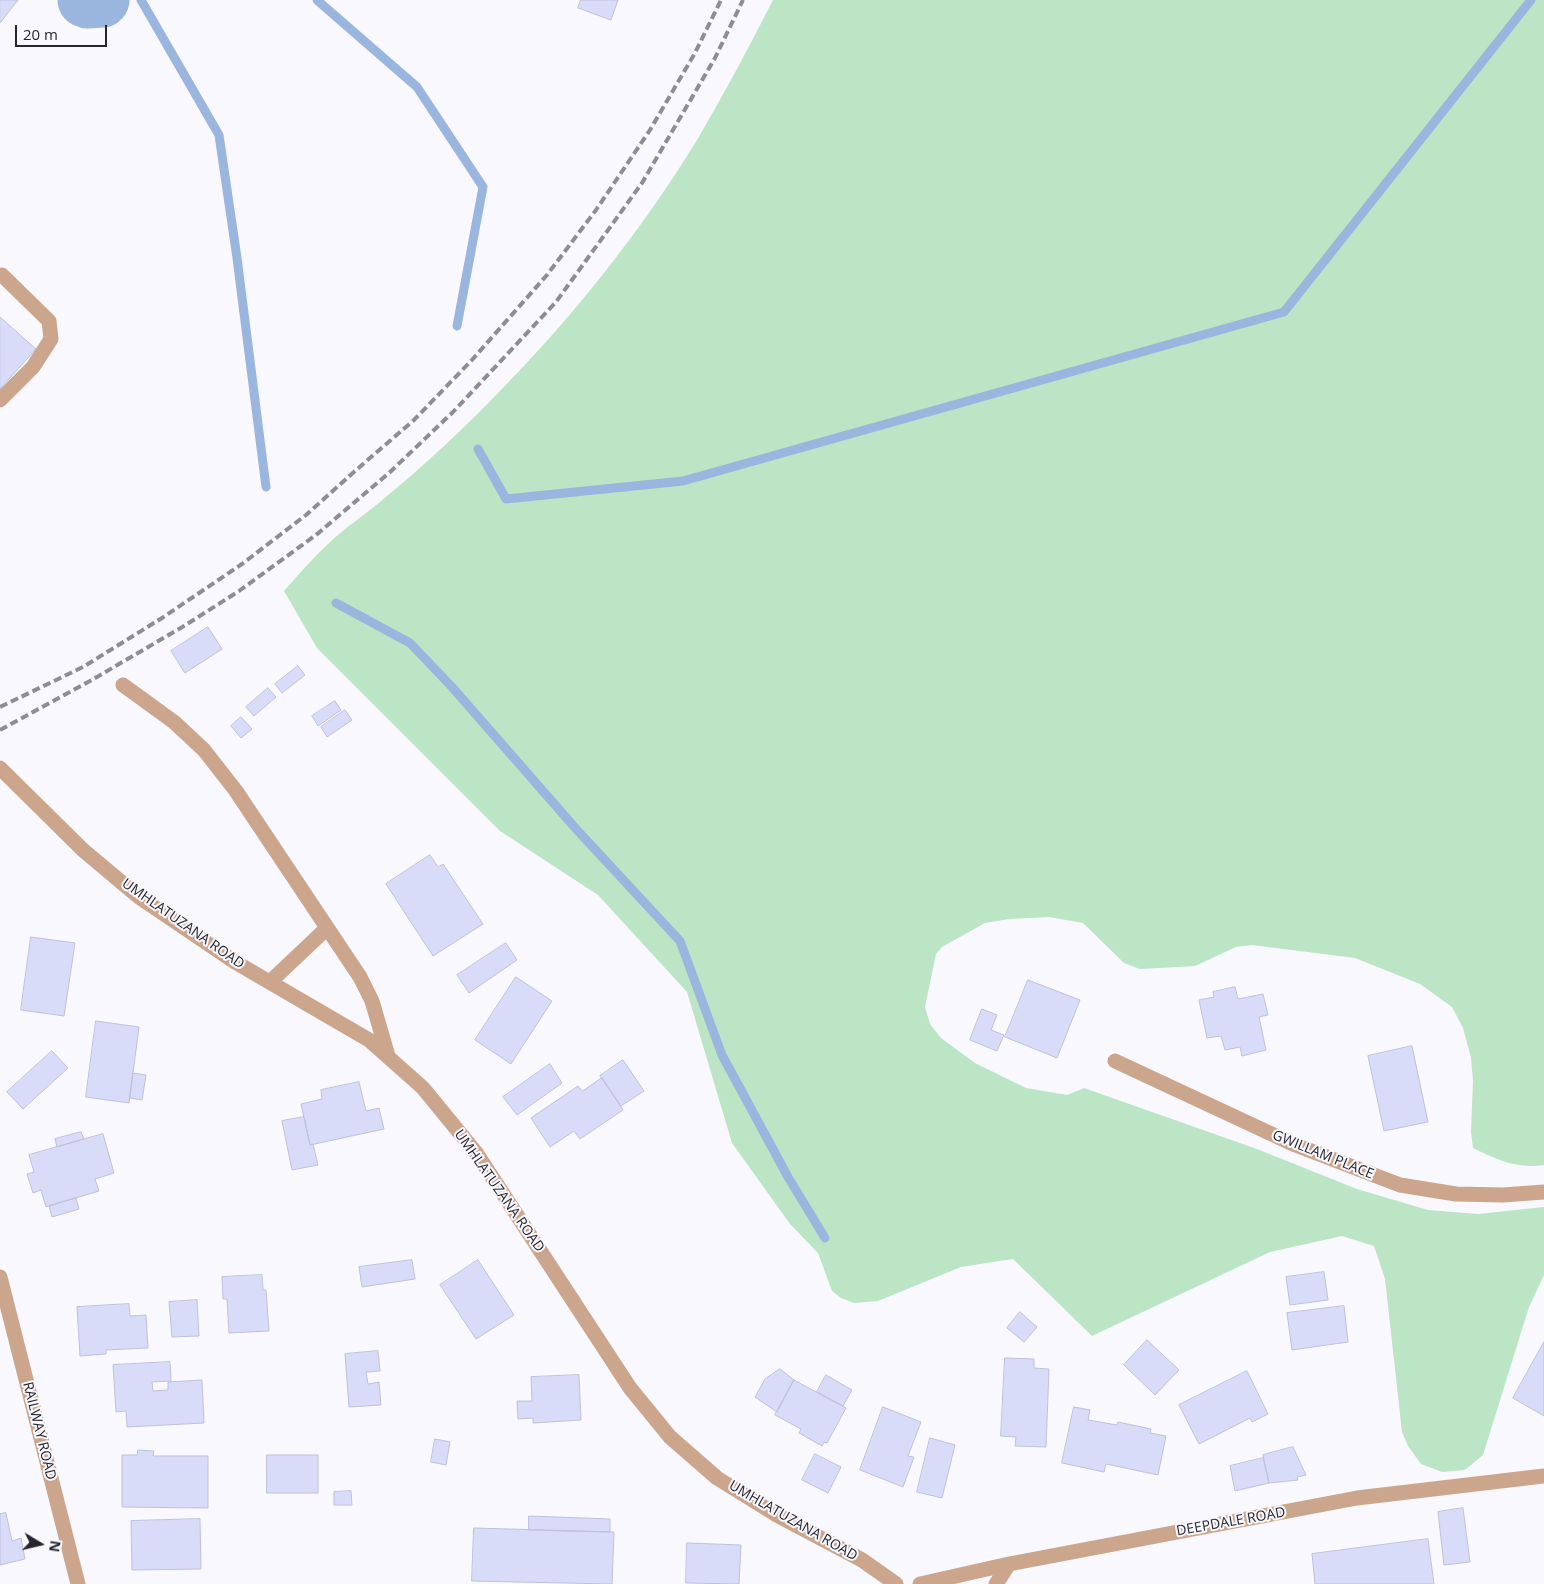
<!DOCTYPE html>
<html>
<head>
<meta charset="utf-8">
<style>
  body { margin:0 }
  #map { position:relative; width:1544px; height:1584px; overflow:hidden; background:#f9f8fe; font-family:"Open Sans",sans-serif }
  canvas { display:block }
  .north { position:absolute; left:15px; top:1519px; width:50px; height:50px; -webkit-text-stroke:4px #f9f8fe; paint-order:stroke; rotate:99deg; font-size:14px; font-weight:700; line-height:20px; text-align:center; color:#272630 }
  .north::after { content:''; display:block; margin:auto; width:18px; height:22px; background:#272630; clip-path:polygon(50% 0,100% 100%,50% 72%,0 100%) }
  .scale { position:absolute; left:15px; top:25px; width:92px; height:22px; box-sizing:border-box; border:2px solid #272630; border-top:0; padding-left:6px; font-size:15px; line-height:18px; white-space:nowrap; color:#272630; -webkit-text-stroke:4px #f9f8fe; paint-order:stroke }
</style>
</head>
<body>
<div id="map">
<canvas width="1544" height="1584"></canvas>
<div class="north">N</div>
<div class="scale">20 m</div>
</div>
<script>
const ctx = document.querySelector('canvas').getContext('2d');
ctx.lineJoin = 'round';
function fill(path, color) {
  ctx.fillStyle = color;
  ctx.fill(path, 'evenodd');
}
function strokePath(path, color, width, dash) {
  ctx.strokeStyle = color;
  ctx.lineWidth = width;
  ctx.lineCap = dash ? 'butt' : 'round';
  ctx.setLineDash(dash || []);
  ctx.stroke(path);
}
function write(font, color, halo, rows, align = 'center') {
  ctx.font = font + ' "Open Sans",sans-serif';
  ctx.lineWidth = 4;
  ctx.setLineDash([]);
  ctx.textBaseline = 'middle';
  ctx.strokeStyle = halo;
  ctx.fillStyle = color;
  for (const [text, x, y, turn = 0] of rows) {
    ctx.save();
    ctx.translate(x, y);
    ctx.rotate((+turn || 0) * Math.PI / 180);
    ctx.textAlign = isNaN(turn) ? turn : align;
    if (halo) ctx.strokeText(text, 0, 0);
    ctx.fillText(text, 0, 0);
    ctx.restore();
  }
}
fill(new Path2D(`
  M773 0H1544V1165C1516 1169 1498 1160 1473 1148L1471 1132 1473 1081 1471 1058 1463 1028 1452 1007 1420 984 1355 958 1252 945 1236 947 1195 966 1140 969 1124 963 1083 923 1049 917 1009 919 985 923 942 947 936 954 925 1007 930 1024 941 1038 975 1063 1026 1088 1067 1095 1084 1088 1257 1149 1357 1189 1428 1210 1478 1214 1544 1207V1275L1529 1307 1483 1455 1465 1470 1442 1472 1421 1464 1408 1446 1402 1432 1385 1279 1374 1246 1342 1236 1270 1252 1092 1336 1013 1259 961 1267 878 1301 854 1303 841 1298 832 1291 818 1253 790 1224 732 1143 687 992 598 895 500 831 317 648 284 591C298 575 312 559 327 545 345 527 368 513 387 496 426 464 463 429 498 393 572 318 642 230 697 140 724 94 749 47 773 0Z`), '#bce5c5');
strokePath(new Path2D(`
  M141 0 219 135 237 258 266 487
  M317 0 417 87 483 187 457 326
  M478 449 506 499 683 481 1284 312 1531 0
  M336 603 410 643 452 687 577 830 680 941 722 1055 788 1177 825 1238`), '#9ab5de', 9);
strokePath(new Path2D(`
  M85 0 87 1 102 0`), '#9ab5de', 55);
const building = new Path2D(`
  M0 0H18L0 23Z
  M581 0H618L611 20 578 8Z
  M0 317 36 349 0 389Z
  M208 627 222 649 185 673 171 651Z
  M298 666 305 675 282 693 275 684Z
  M268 688 276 697 254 716 246 707Z
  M335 701 341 710 318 726 312 716Z
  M345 710 352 720 327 737 321 727Z
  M241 717 252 729 241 738 231 726Z
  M430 855 438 867 443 864 483 924 433 956 386 884Z
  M31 937 75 943 64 1016 21 1010Z
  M506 943 517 960 469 993 457 975Z
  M516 977 552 1001 511 1064 475 1040Z
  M1028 980 1080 1000 1057 1058 1005 1037Z
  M1235 987 1238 999 1263 994 1268 1015 1259 1017 1266 1050 1242 1056 1240 1047 1225 1050 1221 1036 1207 1038 1199 1000 1214 997 1213 992Z
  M982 1009 997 1015 991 1030 1004 1035 997 1051 970 1040Z
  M96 1021 139 1027 129 1103 86 1097Z
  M1412 1046 1428 1122 1384 1131 1368 1056Z
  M52 1051 68 1068 23 1109 7 1092Z
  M623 1060 644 1091 621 1106 600 1076Z
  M550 1064 562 1083 517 1115 503 1097Z
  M133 1073 146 1075 142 1100 130 1098Z
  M602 1078 623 1110 580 1139 574 1131 550 1147 531 1118 578 1086 582 1091Z
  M359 1082 366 1111 379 1108 384 1129 310 1145 301 1104 322 1099 321 1090Z
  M304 1117 310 1145 313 1144 318 1165 292 1170 282 1121Z
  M81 1132 84 1139 57 1147 55 1139Z
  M103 1134 114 1173 95 1179 99 1191 46 1207 41 1190 33 1193 27 1174 34 1172 29 1155Z
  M76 1198 79 1209 52 1217 49 1206Z
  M412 1260 415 1279 362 1287 359 1267Z
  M478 1260 514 1315 476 1339 440 1285Z
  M1324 1272 1328 1300 1290 1305 1286 1277Z
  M262 1275 263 1290H266L269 1331 229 1333 227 1299H223L222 1277Z
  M197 1300 199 1336 172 1337 169 1302Z
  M129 1304 130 1316 146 1315 148 1348 106 1350V1354L80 1356 77 1307Z
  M1344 1306 1348 1342 1292 1350 1287 1313Z
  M1020 1312 1037 1327 1024 1342 1007 1328Z
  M1147 1340 1179 1370 1155 1395 1124 1365Z
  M1544 1342V1416L1513 1398Z
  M378 1351 380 1371 366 1372 368 1384 379 1382 381 1405 349 1407 345 1354Z
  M1005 1358 1034 1359V1368L1049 1369 1046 1447 1015 1446 1016 1437 1001 1436Z
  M170 1362 171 1381 152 1382 153 1391 168 1390V1382L202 1380 204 1423 127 1427 126 1411 116 1412 113 1365Z
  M780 1369 794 1380 777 1412 755 1397 765 1379Z
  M1247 1371 1268 1414 1252 1422 1250 1418 1199 1444 1179 1405Z
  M579 1375 581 1420 533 1423V1418L518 1419 517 1401H532L531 1377Z
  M826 1375 852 1390 843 1406 817 1392Z
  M794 1380 846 1408 827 1443 824 1442 822 1446 799 1433 801 1429 775 1415Z
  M883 1407 921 1422 908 1456 914 1457 903 1487 860 1470Z
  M1074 1407 1090 1410 1088 1420 1117 1425 1118 1422 1151 1429 1150 1433 1166 1436 1158 1475 1106 1464 1104 1472 1062 1463Z
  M930 1438 955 1445 942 1498 917 1492Z
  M435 1439 450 1442 446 1465 431 1462Z
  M1293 1447 1306 1475 1297 1477 1298 1480 1269 1483 1263 1455Z
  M138 1450 154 1451 153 1456H208V1508L122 1507V1455H137Z
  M815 1454 841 1467 828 1493 802 1480Z
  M267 1455H318V1493H267Z
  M1263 1458 1269 1483 1235 1491 1230 1466Z
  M351 1491 352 1505H334V1492Z
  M1463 1508 1470 1562 1444 1565 1438 1512Z
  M6 1513 12 1541 21 1538 25 1559 0 1565V1514Z
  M529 1516 610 1519V1532L529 1530Z
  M200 1519 201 1569 132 1570 131 1521Z
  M474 1528 614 1532 612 1584 472 1581Z
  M1428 1539 1434 1584H1315L1312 1554Z
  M687 1543 741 1545 739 1584 686 1583Z`);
fill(building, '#d9dcf8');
strokePath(building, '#bec0dc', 1);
strokePath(new Path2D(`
  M0 400 33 367 51 339 49 321 2 275
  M123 685 174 722 204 750 236 791 360 977 372 1001 388 1056
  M0 768 83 850 139 897 235 962 369 1040 423 1088 477 1154 630 1388 670 1437 717 1478 775 1514 862 1560 896 1584
  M270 982 327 928
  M1115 1061 1293 1144 1400 1185 1456 1194 1503 1195 1544 1192
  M0 1277 78 1584
  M920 1584 1009 1564 1357 1498 1544 1476
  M996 1584 1009 1564`), '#cba68c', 15);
strokePath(new Path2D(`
  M0 707 83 667 162 618 242 564 306 515 355 471 414 420 471 361 547 275 596 210 650 130 695 53 721 0
  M0 730 90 681 184 626 239 591 316 535 389 473 453 412 556 302 642 183 715 58 743 0`), '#8e8d96', 4, [8, 4]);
write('14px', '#272630', '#f9f8fe', [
  ["UMHLATUZANA ROAD",183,924,35],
  ["GWILLAM PLACE",1323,1155,22],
  ["UMHLATUZANA ROAD",499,1191,55],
  ["RAILWAY ROAD",39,1431,76],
  ["UMHLATUZANA ROAD",793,1521,30],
  ["DEEPDALE ROAD",1231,1522,-10]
]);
</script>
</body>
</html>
